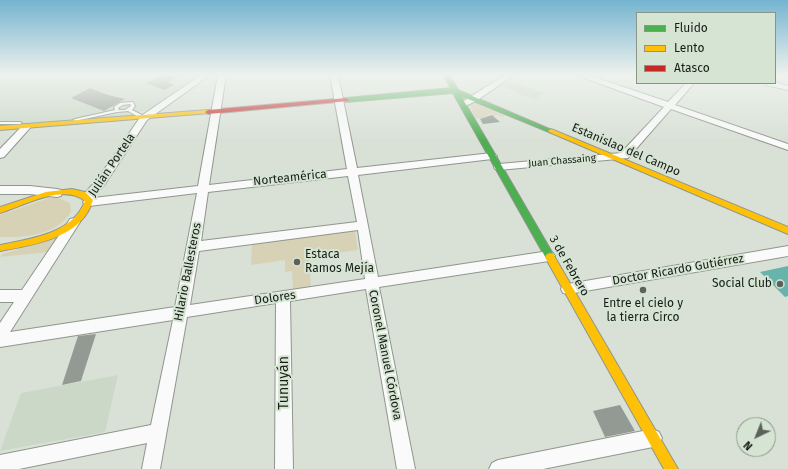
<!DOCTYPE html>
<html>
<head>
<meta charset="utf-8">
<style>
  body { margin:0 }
  #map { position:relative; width:788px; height:469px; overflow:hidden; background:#d9e1d7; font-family:"Fira Sans",sans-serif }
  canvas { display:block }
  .legend { position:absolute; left:636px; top:12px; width:140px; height:72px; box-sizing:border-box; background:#d6e5d3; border:1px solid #8a9588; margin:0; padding:5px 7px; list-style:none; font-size:12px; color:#181d17 }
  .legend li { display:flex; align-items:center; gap:8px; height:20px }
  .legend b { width:20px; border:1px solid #8a9588 }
  .north { position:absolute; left:736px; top:417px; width:40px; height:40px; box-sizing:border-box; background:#d6e5d3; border:1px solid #8a9588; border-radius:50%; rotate:223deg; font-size:11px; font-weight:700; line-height:16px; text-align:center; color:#181d17 }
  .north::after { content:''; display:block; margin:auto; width:14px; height:18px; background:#5c625a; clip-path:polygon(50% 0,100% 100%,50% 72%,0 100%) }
</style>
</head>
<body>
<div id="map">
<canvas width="788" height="469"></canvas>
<ul class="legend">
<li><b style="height:5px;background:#4caf50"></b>Fluido</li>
<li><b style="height:5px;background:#ffc107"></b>Lento</li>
<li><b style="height:5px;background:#c62828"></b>Atasco</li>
</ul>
<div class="north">N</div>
</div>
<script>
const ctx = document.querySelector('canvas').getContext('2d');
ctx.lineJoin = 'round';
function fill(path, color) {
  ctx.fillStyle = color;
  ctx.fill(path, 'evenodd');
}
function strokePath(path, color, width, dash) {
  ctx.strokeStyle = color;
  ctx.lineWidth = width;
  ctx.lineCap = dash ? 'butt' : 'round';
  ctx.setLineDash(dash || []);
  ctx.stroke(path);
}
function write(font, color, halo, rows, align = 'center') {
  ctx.font = font + ' "Fira Sans",sans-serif';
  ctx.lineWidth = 4;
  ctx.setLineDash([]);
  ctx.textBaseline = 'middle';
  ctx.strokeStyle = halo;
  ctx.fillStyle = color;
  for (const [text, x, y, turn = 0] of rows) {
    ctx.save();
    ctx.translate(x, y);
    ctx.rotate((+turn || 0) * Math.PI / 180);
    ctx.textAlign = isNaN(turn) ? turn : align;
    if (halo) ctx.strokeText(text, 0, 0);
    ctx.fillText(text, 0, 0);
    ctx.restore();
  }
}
fill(new Path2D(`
  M0 75H202L148 111H142L133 114 130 117 0 127Z
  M510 80 544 93 535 100 501 86Z
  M118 375 105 432 0 451 21 393Z`), '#cbd8c8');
fill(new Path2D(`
  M475 103 505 116 503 117 497 115 494 116 491 113 483 118H475L469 104Z
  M49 198H58L70 203 71 212C57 235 25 238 0 237V215Z
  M355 230 358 250 309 257 311 288 293 291 292 271 285 272V260L251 265 252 243Z
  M58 238 49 252 0 257 2 254Z`), '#d7d2b6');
fill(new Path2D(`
  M788 266V296L785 297 760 272Z`), '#66b4ab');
fill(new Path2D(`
  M163 75H182L168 82 174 85 164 90 146 83Z
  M90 88 108 95 125 99 104 111 71 98Z
  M492 115 500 122 483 124 480 119Z
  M96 334 81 381 62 385 78 336Z
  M620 405 635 431 605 437 593 411Z`), '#939a93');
const lane = new Path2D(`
  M131 102H133L135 106 132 110 146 117V119H142L128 111 117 112 75 121 73 120 75 119 115 110 114 107 120 103ZM130 104 131 106 125 110H119L118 108 123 105Z
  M0 122H20L22 123 20 124H0Z`);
const street = new Path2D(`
  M201 75H210L147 120 105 184 93 198 198 186 218 75H226L209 185 347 169 330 75H338L357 168 492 153 497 156 492 159 358 175 378 277 549 251 553 253 555 256 553 259 549 261 379 287 415 469H397L366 289 290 301 293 469H275L276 303 187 317 160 469H142L147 443 19 469H0V455L151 425 173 320 0 347V323L14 302H0V290H22L70 219 74 218 78 219 80 222 10 332 175 307 197 193 89 206 85 205 83 202 85 200 81 197 97 180 141 116ZM348 176 357 222 201 241 208 192ZM358 230 365 279 190 305 199 251Z
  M505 75H514L476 101 463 107 459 104Z
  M576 75H588L668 102 686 83H694L675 105 788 144V150L671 109 628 158 499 170 495 169 494 167 495 165 499 164 621 153 664 107Z
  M775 82 788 86V90L766 85 765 83Z
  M26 124 29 125 31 127 29 129 4 157 0 158V149L23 125Z
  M0 186H30L57 189 61 190 62 193 61 196 57 197 30 194H0Z
  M788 246V256L568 294 563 293 561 289 563 285 568 284Z
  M653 429 659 432 662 438 659 444 653 447 543 469H489L492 463 498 460Z`);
const fast = new Path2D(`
  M443 75H449L458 90 554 131 551 133 549 132 461 96 553 254 555 257 553 260H547L453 93 346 102 343 100 346 98 451 88Z`);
const slow = new Path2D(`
  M208 110 210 111V113L0 130V126Z
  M551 129 788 227V234L549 132 548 131Z
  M72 189 85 192 93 200C82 238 34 245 0 251V245C29 239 73 234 85 201 63 183 23 206 0 213V207L46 192Z
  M550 253 553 254 678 469H664L545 257 547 254Z`);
const jam = new Path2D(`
  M346 98 349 100 348 101 208 114 205 112 208 110Z`);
strokePath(lane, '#90968e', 2);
strokePath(street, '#90968e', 2);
strokePath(fast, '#90968e', 2);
strokePath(slow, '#90968e', 2);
strokePath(jam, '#90968e', 2);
fill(lane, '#f9faf9');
fill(street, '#f9faf9');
fill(fast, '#4caf50');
fill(slow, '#ffc107');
fill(jam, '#c62828');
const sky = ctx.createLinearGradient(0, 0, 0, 141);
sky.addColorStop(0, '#74b4d0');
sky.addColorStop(0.53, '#eef2ed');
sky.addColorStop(1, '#eef2ed00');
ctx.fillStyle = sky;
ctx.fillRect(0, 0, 788, 141);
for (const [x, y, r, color] of [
  [297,262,4,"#5c625a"],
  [780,284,4,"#5c625a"],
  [643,290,4,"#5c625a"]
]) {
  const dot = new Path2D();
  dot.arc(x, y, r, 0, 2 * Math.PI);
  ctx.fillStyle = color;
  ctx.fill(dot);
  strokePath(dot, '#d6e5d3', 1.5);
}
write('10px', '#181d17', '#d6e5d3', [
  ["Juan Chassaing",562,161,-5]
]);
write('12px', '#181d17', '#d6e5d3', [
  ["Estanislao del Campo",626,150,23],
  ["Julián Portela",112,165,-56],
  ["Norteamérica",290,178,-6],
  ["3 de Febrero",569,266,60],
  ["Doctor Ricardo Gutiérrez",678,270,-10],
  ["Hilario Ballesteros",188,272,-79],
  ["Dolores",275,298,-8],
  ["Coronel Manuel Córdova",385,355,79]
]);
write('12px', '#181d17', '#d6e5d3', [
  ["Estaca",305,255],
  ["Ramos Mejía",305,269],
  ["Social Club",772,284,"right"],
  ["Entre el cielo y",643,304,"center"],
  ["la tierra Circo",643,318,"center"]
], 'left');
write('14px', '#181d17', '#d6e5d3', [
  ["Tunuyán",284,383,-90]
]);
</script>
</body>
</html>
